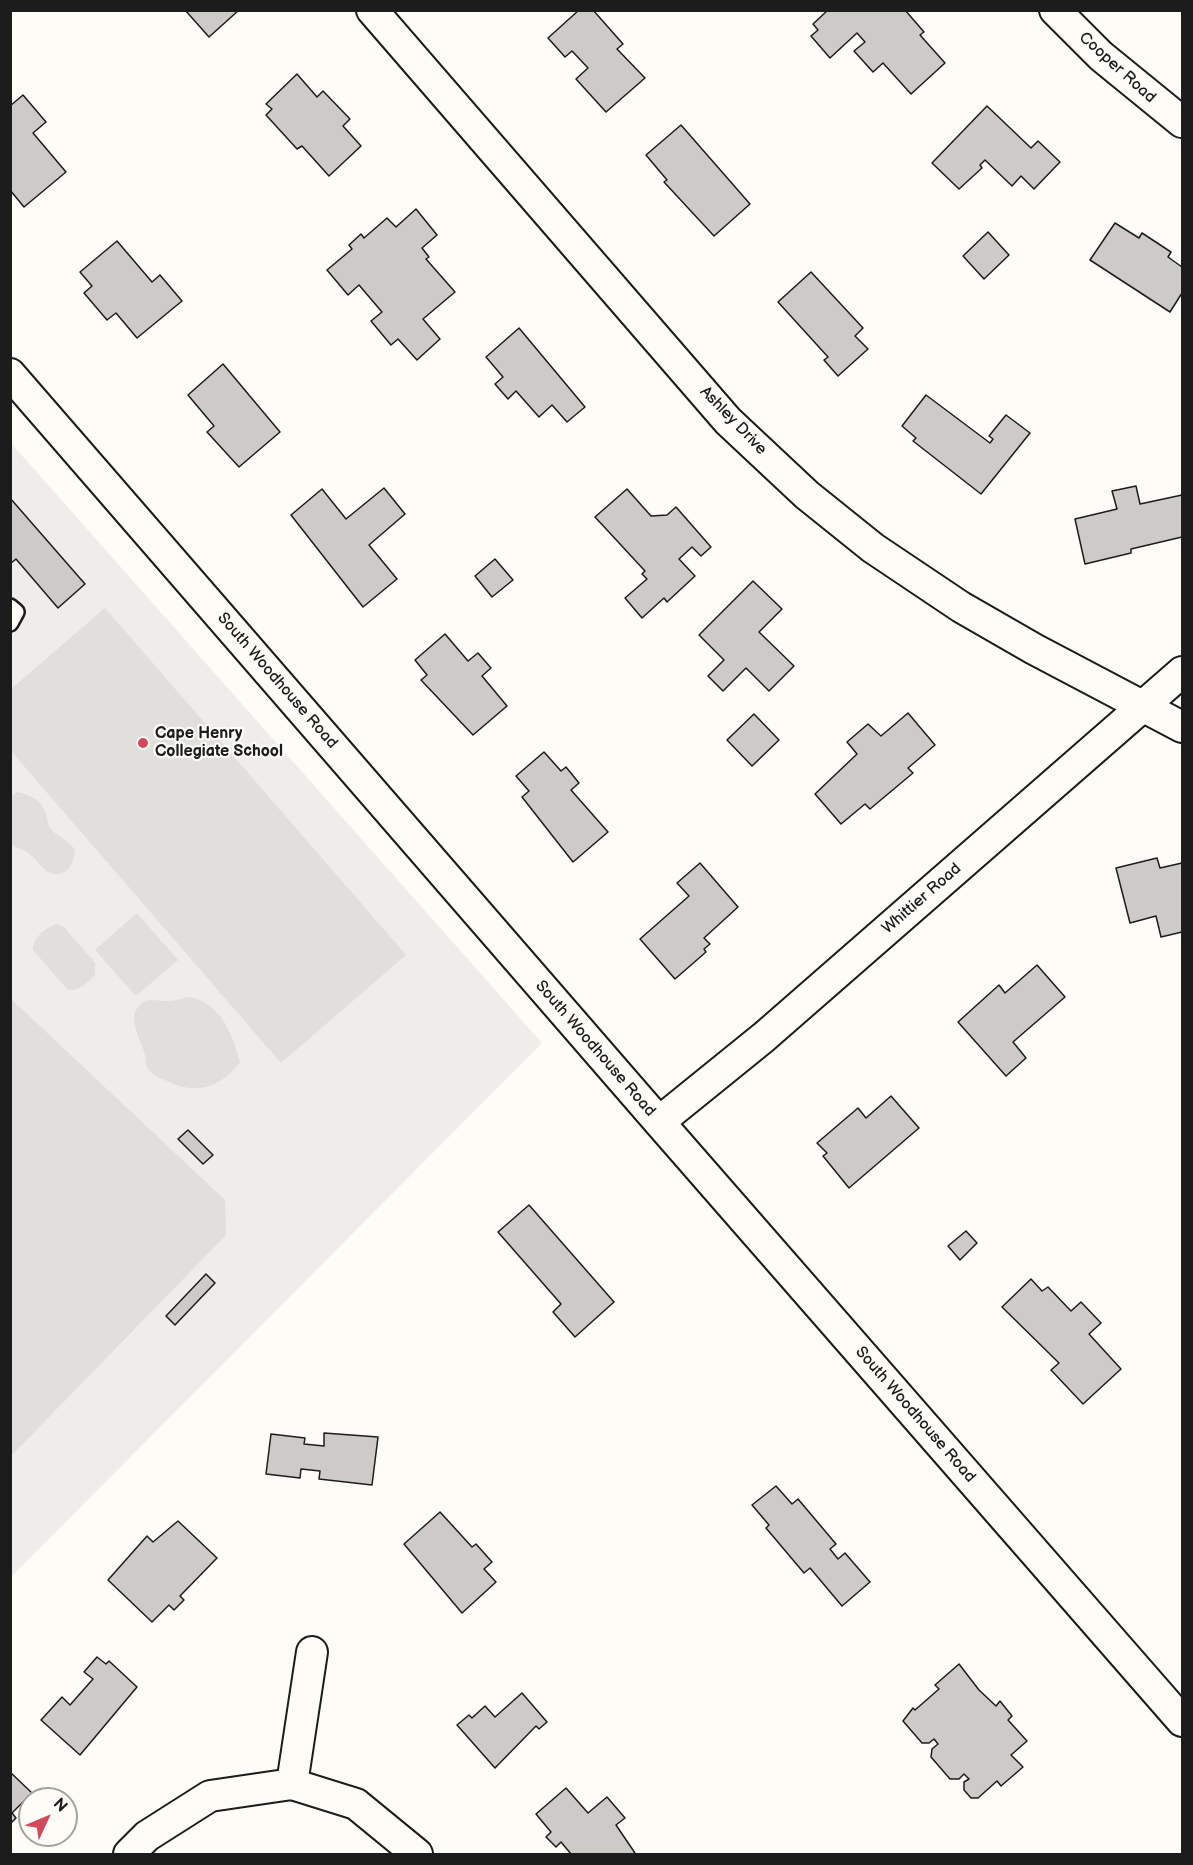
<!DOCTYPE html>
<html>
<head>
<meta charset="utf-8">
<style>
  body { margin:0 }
  #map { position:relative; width:1193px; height:1865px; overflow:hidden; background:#fdfcf7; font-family:"Balsamiq Sans",sans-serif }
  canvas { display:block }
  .frame { position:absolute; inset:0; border:12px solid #1c1c1c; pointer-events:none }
  .north { position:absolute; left:18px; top:1787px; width:60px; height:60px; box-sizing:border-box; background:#fdfcf7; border:2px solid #a3a29f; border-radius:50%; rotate:46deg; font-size:16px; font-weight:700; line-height:24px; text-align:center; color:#1c1c1c }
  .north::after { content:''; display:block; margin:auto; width:21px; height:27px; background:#d1495b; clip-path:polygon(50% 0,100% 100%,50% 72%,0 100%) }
</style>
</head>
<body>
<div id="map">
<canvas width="1193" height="1865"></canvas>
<div class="frame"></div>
<div class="north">N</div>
</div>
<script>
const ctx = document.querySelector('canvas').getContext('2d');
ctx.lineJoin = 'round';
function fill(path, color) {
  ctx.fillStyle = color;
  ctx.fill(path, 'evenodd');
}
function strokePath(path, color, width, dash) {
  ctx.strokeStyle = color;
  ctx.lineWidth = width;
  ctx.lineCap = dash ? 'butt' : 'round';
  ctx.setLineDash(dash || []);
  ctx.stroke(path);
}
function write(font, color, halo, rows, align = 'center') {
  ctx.font = font + ' "Balsamiq Sans",sans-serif';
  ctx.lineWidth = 4.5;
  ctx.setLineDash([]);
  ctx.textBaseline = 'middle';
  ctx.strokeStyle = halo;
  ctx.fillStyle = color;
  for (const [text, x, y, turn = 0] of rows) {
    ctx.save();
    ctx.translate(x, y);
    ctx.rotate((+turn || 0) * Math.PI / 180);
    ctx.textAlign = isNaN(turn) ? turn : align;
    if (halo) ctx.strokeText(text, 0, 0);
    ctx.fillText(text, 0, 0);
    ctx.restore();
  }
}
fill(new Path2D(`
  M10 442 542 1043 11 1577H10Z`), '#eeede9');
fill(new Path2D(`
  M105 608 406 955 281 1063 11 751V689Z
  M18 792C32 796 42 800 46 814 48 819 47 824 50 828 56 836 67 838 75 850 73 860 72 869 62 873 46 879 38 859 27 852 21 849 16 848 11 844V796Z
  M137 913 178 960 136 996 95 950Z
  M57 924 64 927 95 963V975C87 983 80 991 68 990L33 950C32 938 46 927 57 924Z
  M187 997C221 1001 232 1034 240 1062 222 1087 195 1096 167 1081 160 1078 152 1075 148 1069 145 1065 146 1060 145 1055 141 1040 125 1016 142 1003 149 997 160 1002 169 1001 175 1001 181 999 187 997Z
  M10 998 225 1200 226 1235 11 1456Z`), '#e0dfdb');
const building = new Path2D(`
  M185 10H239L209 37Z
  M579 10H593L623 44 617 49 645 78 606 112 576 79 588 68 572 51 565 57 548 38Z
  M828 10H905L924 32 920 35 945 63 911 94 883 63 873 72 854 51 865 42 857 33 830 58 811 36 818 30 813 24Z
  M297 74 317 97 323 91 350 119 343 126 361 146 329 176 302 146 297 149 266 115 272 109 266 104Z
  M23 95 46 122 33 133 66 172 24 207 10 190V106Z
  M987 106 1031 148 1038 141 1060 162 1034 189 1021 176 1012 186 985 160 980 165 982 168 959 189 932 163Z
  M681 125 750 204 714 236 664 182 667 180 646 155Z
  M416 209 437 235 422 248 429 257 426 259 455 292 423 319 440 339 417 360 398 339 391 345 371 321 382 312 359 285 348 295 327 270 352 249 349 245 361 234 364 238 387 218 396 227Z
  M1115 223 1139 238 1142 233 1171 252 1168 257 1182 267V293L1170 312 1090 260Z
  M988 232 1009 255 984 279 963 256Z
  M117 241 152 282 160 275 182 301 137 338 116 313 107 320 84 293 92 286 80 272Z
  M811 272 863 328 855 336 868 349 838 376 824 360 828 357 778 302Z
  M519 328 585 407 567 422 552 405 539 417 516 391 508 399 495 384 503 377 486 357Z
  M223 364 280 432 239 467 207 432 214 426 188 395Z
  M926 395 990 443 993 439 989 436 1006 415 1030 433 981 494 913 441 916 438 902 426Z
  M1136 486 1140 504 1182 495V537L1131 549V553L1085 564 1075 519 1117 509 1112 491Z
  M384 488 405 514 369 545 397 579 363 607 291 515 322 489 346 519Z
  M627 489 651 516 667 515 676 507 711 547 701 556 692 547 679 559 695 576 667 602 664 598 642 618 625 598 647 579 642 574 645 571 595 517Z
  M10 498 85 584 58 608 16 559 10 564Z
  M495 559 513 580 492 597 475 576Z
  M753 581 782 609 759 632 794 666 769 691 746 668 723 691 708 676 724 660 699 635Z
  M445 634 468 661 478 653 491 668 482 676 507 706 473 735 421 680 427 675 415 660Z
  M908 713 935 745 908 768 913 773 870 809 865 804 841 824 815 794 857 754 847 742 868 724 881 736Z
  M754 714 779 740 752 766 727 740Z
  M544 752 561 771 566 767 579 783 571 790 608 832 573 862 522 797 529 791 516 776Z
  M1157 858 1160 868 1182 863V932L1161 937 1156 916 1130 923 1116 868Z
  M700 863 738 907 704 938 710 944 704 949 706 952 675 979 640 939 689 896 677 883Z
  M1037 965 1065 997 1013 1042 1026 1058 1006 1076 958 1022 999 985 1005 993Z
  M891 1096 919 1128 849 1188 823 1156 827 1153 817 1143 858 1108 866 1118Z
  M188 1130 213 1155 203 1164 178 1139Z
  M529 1205 614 1302 575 1337 553 1312 561 1304 498 1232Z
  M966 1231 977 1243 960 1260 948 1246Z
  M206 1274 215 1283 175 1325 166 1316Z
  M1031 1279 1042 1291 1048 1287 1071 1311 1081 1302 1101 1323 1089 1334 1121 1369 1083 1404 1051 1370 1059 1363 1002 1307Z
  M324 1433 378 1437 372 1485 319 1479 320 1471 301 1469 300 1478 266 1474 271 1434 305 1438 304 1444 324 1446Z
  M776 1486 792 1504 798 1499 836 1544 830 1549 838 1559 845 1553 870 1582 842 1606 810 1568 804 1573 766 1528 769 1525 752 1505Z
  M440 1512 472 1547 476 1544 492 1562 484 1569 496 1582 462 1613 404 1544Z
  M178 1521 217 1558 180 1596 184 1600 174 1610 169 1605 152 1622 108 1580 147 1536 153 1542Z
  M97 1657 106 1664 109 1661 137 1687 80 1755 41 1720 62 1697 70 1705 93 1679 84 1672Z
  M959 1664 979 1690 996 1706 1000 1701 1012 1716 1008 1720 1027 1741 1011 1755 1023 1767 1001 1786 997 1781 978 1798H971L964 1790V1782L969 1779 964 1774 959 1779H950L931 1757 932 1749 938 1744 934 1739 929 1743H922L903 1721 913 1708 915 1710 939 1689 935 1685Z
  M522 1693 547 1722 539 1729 536 1726 495 1768 457 1725 469 1715 472 1718 485 1706 495 1717Z
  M10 1772 32 1793 12 1813 16 1818 10 1824Z
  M566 1788 588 1813 607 1797 625 1818 616 1825 635 1853 633 1854H571L561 1842 556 1847 546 1837 551 1832 536 1814Z`);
fill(building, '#cccbc8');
strokePath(building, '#1c1c1c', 1.5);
const service = new Path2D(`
  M10 607 16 612 10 623`);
const minor = new Path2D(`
  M372 10 728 421 807 495 873 548 961 607 1034 649 1182 727
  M1055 10 1101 56 1182 122
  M10 374 659 1122 1182 1721
  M659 1122 764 1037 1182 672
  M292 1784 312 1652
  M129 1854 147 1836 210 1796 292 1784 356 1804 417 1854`);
strokePath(service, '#1c1c1c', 20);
strokePath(minor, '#1c1c1c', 34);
strokePath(service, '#fdfcf7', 15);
strokePath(minor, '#fdfcf7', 30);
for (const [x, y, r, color] of [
  [143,743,6,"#d1495b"]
]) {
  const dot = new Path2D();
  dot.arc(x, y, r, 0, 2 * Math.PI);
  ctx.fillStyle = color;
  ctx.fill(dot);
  strokePath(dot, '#fdfcf7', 2);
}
write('16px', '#1c1c1c', '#fdfcf7', [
  ["Cooper Road",1117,68,42],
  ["Ashley Drive",733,421,46],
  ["South Woodhouse Road",277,681,49],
  ["Whittier Road",922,899,-41],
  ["South Woodhouse Road",595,1049,49],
  ["South Woodhouse Road",915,1415,49]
]);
write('bold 16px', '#1c1c1c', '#fdfcf7', [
  ["Cape Henry",155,734],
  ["Collegiate School",155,752]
], 'left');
</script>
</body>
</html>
